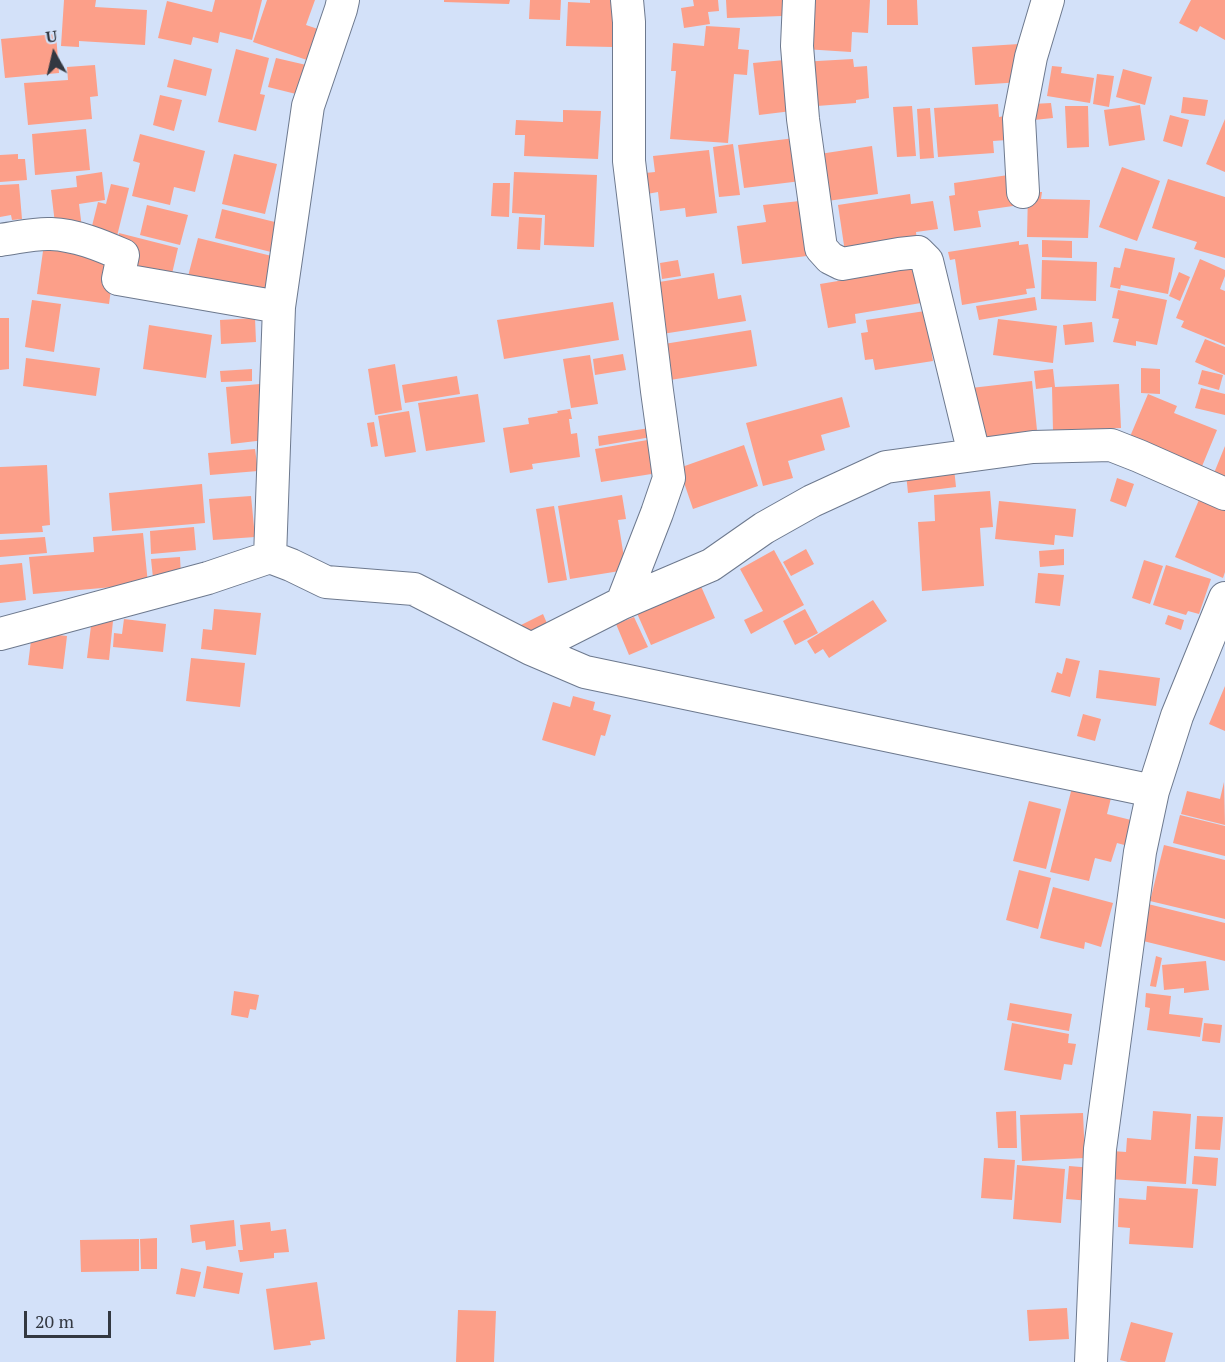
<!DOCTYPE html>
<html>
<head>
<meta charset="utf-8">
<style>
  body { margin:0 }
  #map { position:relative; width:1225px; height:1362px; overflow:hidden; background:#d3e1f9; font-family:"PT Serif",serif }
  canvas { display:block }
  .north { position:absolute; left:24px; top:24px; width:60px; height:60px; -webkit-text-stroke:4px #d3e1f9; paint-order:stroke; rotate:352deg; font-size:16px; font-weight:700; line-height:24px; text-align:center; color:#333841 }
  .north::after { content:''; display:block; margin:auto; width:21px; height:27px; background:#333841; clip-path:polygon(50% 0,100% 100%,50% 72%,0 100%) }
  .scale { position:absolute; left:24px; top:1311px; width:87px; height:27px; box-sizing:border-box; border:3px solid #333841; border-top:0; padding-left:8px; font-size:18px; line-height:21px; white-space:nowrap; color:#333841; -webkit-text-stroke:4px #d3e1f9; paint-order:stroke }
</style>
</head>
<body>
<div id="map">
<canvas width="1225" height="1362"></canvas>
<div class="north">U</div>
<div class="scale">20 m</div>
</div>
<script>
const ctx = document.querySelector('canvas').getContext('2d');
ctx.lineJoin = 'round';
function fill(path, color) {
  ctx.fillStyle = color;
  ctx.fill(path, 'evenodd');
}
function strokePath(path, color, width, dash) {
  ctx.strokeStyle = color;
  ctx.lineWidth = width;
  ctx.lineCap = dash ? 'butt' : 'round';
  ctx.setLineDash(dash || []);
  ctx.stroke(path);
}
fill(new Path2D(`
  M64 0H96L95 7 147 10 145 45 79 41V47L61 46Z
  M215 0H262L252 40 220 32 218 43 193 37 191 45 158 38 167 1 212 12Z
  M267 0H315L306 25 327 32 316 63 253 42Z
  M444 0H510L509 4 444 2Z
  M530 0H561L560 20 529 19Z
  M590 0H615L613 47 566 46 568 2 590 3Z
  M693 0H718L719 11 708 12 710 24 684 28 681 8 694 6Z
  M726 0H782V16L727 18Z
  M807 0H870L868 33 852 32 851 52 804 49Z
  M887 0H917L918 25H887Z
  M1191 0H1225V40L1200 26 1197 32 1179 23Z
  M706 26 740 28 738 49 749 50 747 75 734 74 728 143 670 139 676 71H671L673 43 704 46Z
  M56 34 59 73 5 78 1 39Z
  M1019 44 1022 82 975 85 972 47Z
  M236 49 269 58 260 94 265 95 256 131 218 122Z
  M276 58 315 67 308 97 268 87Z
  M174 59 212 69 206 96 167 87Z
  M795 59 800 110 759 115 753 63Z
  M853 59 854 67 867 66 869 98 856 100V103L804 107 800 62Z
  M95 65 98 96 90 97 92 119 28 125 24 83 68 80 67 67Z
  M1052 66 1062 67 1061 73 1094 78 1090 103 1047 96Z
  M1123 69 1152 77 1145 105 1116 97Z
  M1097 74 1114 76 1109 107 1093 104Z
  M160 95 182 100 174 131 153 125Z
  M1183 97 1208 100 1205 116 1181 113Z
  M1051 103 1053 118 1034 120 1032 104Z
  M998 104 999 117 1005 116 1007 140 993 141 994 153 938 157 934 108Z
  M1140 105 1145 140 1109 146 1104 110Z
  M912 106 916 156 897 157 893 107Z
  M1065 106H1088L1089 147 1067 148Z
  M930 108 934 158 920 159 917 109Z
  M563 110 601 111 598 159 524 156 525 135H515L516 120 563 122Z
  M1170 115 1189 120 1182 147 1163 141Z
  M1225 119V172L1206 164Z
  M86 129 90 170 35 175 32 134Z
  M140 134 205 151 195 192 174 187 170 205 132 196 140 163 133 161Z
  M795 138 801 181 744 188 738 145Z
  M733 144 740 195 719 197 713 147Z
  M872 146 878 194 820 202 813 155Z
  M709 150 717 213 686 217 685 208 660 211 658 192 647 194 645 173 655 172 653 156Z
  M18 154V159H25L27 180 0 182V155Z
  M234 154 277 164 265 214 222 204Z
  M1122 167 1160 181 1137 241 1099 227Z
  M102 172 105 200 79 204 82 228 56 232 51 190 77 187 76 176Z
  M514 172 597 175 594 247 544 245 545 215 512 213Z
  M1015 174 1020 205 978 211 981 227 954 231 949 196 955 195 954 183Z
  M1168 179 1225 197V258L1194 249 1197 242 1152 228Z
  M493 183H510L509 217 491 216Z
  M19 184 22 219 12 220 11 215 0 217V185Z
  M111 184 129 188 117 236 91 230 98 202 106 204Z
  M1028 192H1042L1041 199 1090 200 1088 238 1027 237Z
  M910 194 911 204 933 201 938 229 916 232 917 241 845 252 838 205Z
  M809 200 815 255 742 264 737 226 766 222 763 205Z
  M147 205 188 215 180 245 140 235Z
  M222 209 279 223 271 252 215 238Z
  M519 217 542 218 540 250 517 249Z
  M119 233 178 248 171 278 124 267 116 248Z
  M198 238 280 258 272 291 187 280Z
  M1042 240 1072 241V258L1042 257Z
  M1019 241V245L1028 244 1035 288 1026 289 1027 294 962 305 955 259 950 260 948 252Z
  M44 244 116 254 109 304 37 294Z
  M1125 248 1175 258 1168 294 1121 285 1120 289 1110 287 1114 267 1120 268Z
  M1200 259 1225 270V276L1220 289 1225 291V345L1181 327 1184 321 1176 318Z
  M678 260 681 276 662 279 660 263Z
  M914 260 921 303 855 314 856 323 828 328 820 284 856 278 855 270Z
  M1042 260 1097 262 1096 301 1041 299Z
  M1179 272 1190 277 1180 301 1169 296Z
  M714 273 718 299 741 295 746 321 662 334 653 283Z
  M1118 290 1167 300 1157 345 1136 341V346L1113 342 1119 319 1112 318Z
  M1035 297 1037 310 979 320 976 306Z
  M32 300 61 304 54 352 25 347Z
  M613 302 619 340 504 359 497 320Z
  M925 311 933 361 875 370 873 359 865 360 861 333 868 332 866 320Z
  M0 318H9V369L0 370Z
  M255 318 256 342 221 344 220 320Z
  M998 319 1057 326 1053 363 993 355Z
  M1092 322 1094 342 1065 345 1063 325Z
  M149 325 212 335 206 378 143 369Z
  M751 330 757 366 670 380 664 344Z
  M1205 339 1225 347V375L1195 362Z
  M623 354 626 370 595 375 593 359Z
  M590 355 598 404 571 408 563 359Z
  M26 358 100 368 96 396 23 386Z
  M395 364 402 410 375 415 368 369Z
  M1141 368 1160 369V394L1141 393Z
  M252 369V381L221 382 220 371Z
  M1053 369 1055 387 1119 384 1121 428 1053 431 1052 387 1036 389 1034 371Z
  M1202 370 1223 375 1219 390 1198 384Z
  M457 376 460 394 405 403 402 385Z
  M1032 381 1038 440 977 441 971 388Z
  M260 384 265 440 231 444 226 387Z
  M1201 388 1225 394V415L1195 408Z
  M478 394 485 442 426 451 418 403Z
  M1148 394 1177 406 1174 413 1217 430 1198 476 1129 439Z
  M842 397 850 427 821 435 825 450 788 461 793 478 763 486 746 423Z
  M570 409 572 419H569L571 434 577 433 580 457 532 464 533 469 510 473 503 428 529 424 528 418 558 413 557 411Z
  M409 411 416 452 385 457 378 416Z
  M374 422 378 446 371 447 367 423Z
  M656 427 657 436 599 446 598 436Z
  M659 438 664 472 601 482 595 449Z
  M744 445 758 486 693 509 679 468Z
  M1225 446V483L1212 478Z
  M255 449 258 471 210 475 208 453Z
  M47 465 50 525 42 526 43 532 0 534V467Z
  M954 468 956 487 908 493 906 474Z
  M1117 478 1134 484 1126 507 1110 501Z
  M202 484 205 523 112 531 109 493Z
  M990 491 993 527 980 528 984 586 922 591 918 522 935 521 934 495Z
  M622 495 626 519 618 520 626 570 570 579 558 506Z
  M1201 495 1225 505V572L1223 578 1175 557Z
  M251 496 255 537 213 540 209 499Z
  M999 501 1076 509 1073 537 1055 535 1054 545 995 539Z
  M554 506 567 580 548 583 536 509Z
  M194 527 196 550 151 554 150 531Z
  M143 533 148 584 33 594 29 557 94 552 93 537Z
  M45 537 47 553 0 557V540Z
  M806 549 814 564 791 576 783 562Z
  M1064 549V565L1040 567 1039 551Z
  M774 550 804 605 751 634 744 620 763 611 740 569Z
  M180 557 181 575 153 578 151 559Z
  M1144 560 1163 566 1150 604 1132 598Z
  M22 563 26 600 0 603V565Z
  M1166 565 1211 579 1199 614 1188 611 1186 615 1153 605Z
  M1038 573 1064 575 1060 606 1035 603Z
  M700 584 715 618 651 645 636 611Z
  M873 600 887 621 829 658 823 649 815 654 807 641Z
  M214 609 261 613 256 655 201 649 203 629 212 630Z
  M805 609 818 633 795 645 783 621Z
  M543 614 549 628 526 640 519 626Z
  M1168 615 1184 620 1181 630 1165 624Z
  M634 617 648 647 629 655 616 624Z
  M92 618 113 621 109 660 87 658Z
  M124 619 166 624 163 652 113 647 114 633 122 634Z
  M32 632 67 636 63 669 28 665Z
  M191 658 245 663 240 707 186 701Z
  M1066 658 1080 661 1070 697 1051 692 1057 672 1062 674Z
  M1099 670 1160 678 1156 706 1096 698Z
  M1225 686V731L1209 724Z
  M573 696 595 702 593 710 611 715 605 736 601 735 595 756 542 740 553 702 570 707Z
  M1083 714 1101 719 1095 741 1077 736Z
  M1074 780 1113 790 1107 814 1135 821 1128 846 1117 843 1111 862 1095 858 1089 881 1050 872Z
  M1224 782 1225 825 1181 814 1187 791 1220 799Z
  M1029 801 1061 809 1046 869 1013 861Z
  M1180 815 1225 826V856L1173 843Z
  M1164 845 1225 860V919L1150 901Z
  M1019 870 1051 878 1038 929 1006 920Z
  M1053 887 1113 903 1101 947 1085 942 1084 949 1040 938Z
  M1148 904 1225 923V961L1139 940Z
  M1156 956 1162 958 1156 987 1150 986Z
  M1206 961 1209 990 1184 993V988L1164 990 1162 965Z
  M234 991 259 995 256 1010 250 1009 248 1018 231 1015Z
  M1146 993 1171 996 1169 1014 1203 1018 1200 1037 1147 1030 1150 1008 1145 1007Z
  M1010 1003 1072 1014 1069 1031 1007 1020Z
  M1012 1023 1069 1034 1068 1043 1076 1044 1072 1065 1064 1064 1061 1080 1004 1070Z
  M1204 1023 1222 1025 1220 1043 1202 1041Z
  M1016 1111 1017 1148H998L996 1112Z
  M1153 1111 1191 1114 1186 1184 1110 1179 1112 1151 1126 1152 1127 1138 1151 1140Z
  M1083 1113 1085 1158 1022 1161 1020 1115Z
  M1197 1116 1223 1117 1220 1150 1195 1149Z
  M1194 1156 1218 1158 1216 1186 1192 1184Z
  M984 1158 1015 1160 1012 1200 981 1198Z
  M1017 1165 1065 1169 1061 1223 1013 1219Z
  M1069 1166 1093 1168 1091 1201 1066 1199Z
  M1147 1186 1198 1189 1193 1248 1129 1244 1130 1228 1118 1227 1119 1198 1146 1200Z
  M234 1220 236 1246 206 1250 205 1241 192 1243 190 1225Z
  M270 1222 271 1231 286 1229 289 1252 274 1253V1258L240 1262 238 1250H243L240 1225Z
  M157 1238V1269H141L140 1239Z
  M139 1239V1271L81 1272 80 1240Z
  M207 1266 243 1273 239 1294 203 1288Z
  M181 1268 201 1272 195 1297 176 1294Z
  M317 1282 325 1339 310 1341 311 1345 274 1350 266 1289Z
  M1067 1308 1069 1339 1029 1341 1027 1310Z
  M458 1310 496 1311 494 1362H456Z
  M1131 1322 1173 1333 1165 1362H1128L1120 1360Z`), '#fc9f89');
const street = new Path2D(`
  M799 0 797 46 803 119 821 248 830 258 842 264 899 254 918 252 927 261 974 454
  M1023 192 1019 119 1031 57 1048 0
  M0 240C17 238 34 233 51 234 76 235 100 245 123 255L118 279 279 307
  M270 557 291 565 326 582 414 589 531 649 585 672 1153 791
  M622 603 657 513 669 478 657 391 629 161V22L627 0
  M0 634 208 578 270 557 279 307 308 106 341 9 343 0
  M531 649 622 603 711 565 764 528 812 501 886 467 1033 447 1111 445 1139 456 1225 494
  M1091 1362 1100 1149 1140 852 1153 791 1177 716 1225 598`);
strokePath(street, '#6d798e', 34);
strokePath(street, '#fff', 32);
</script>
</body>
</html>
